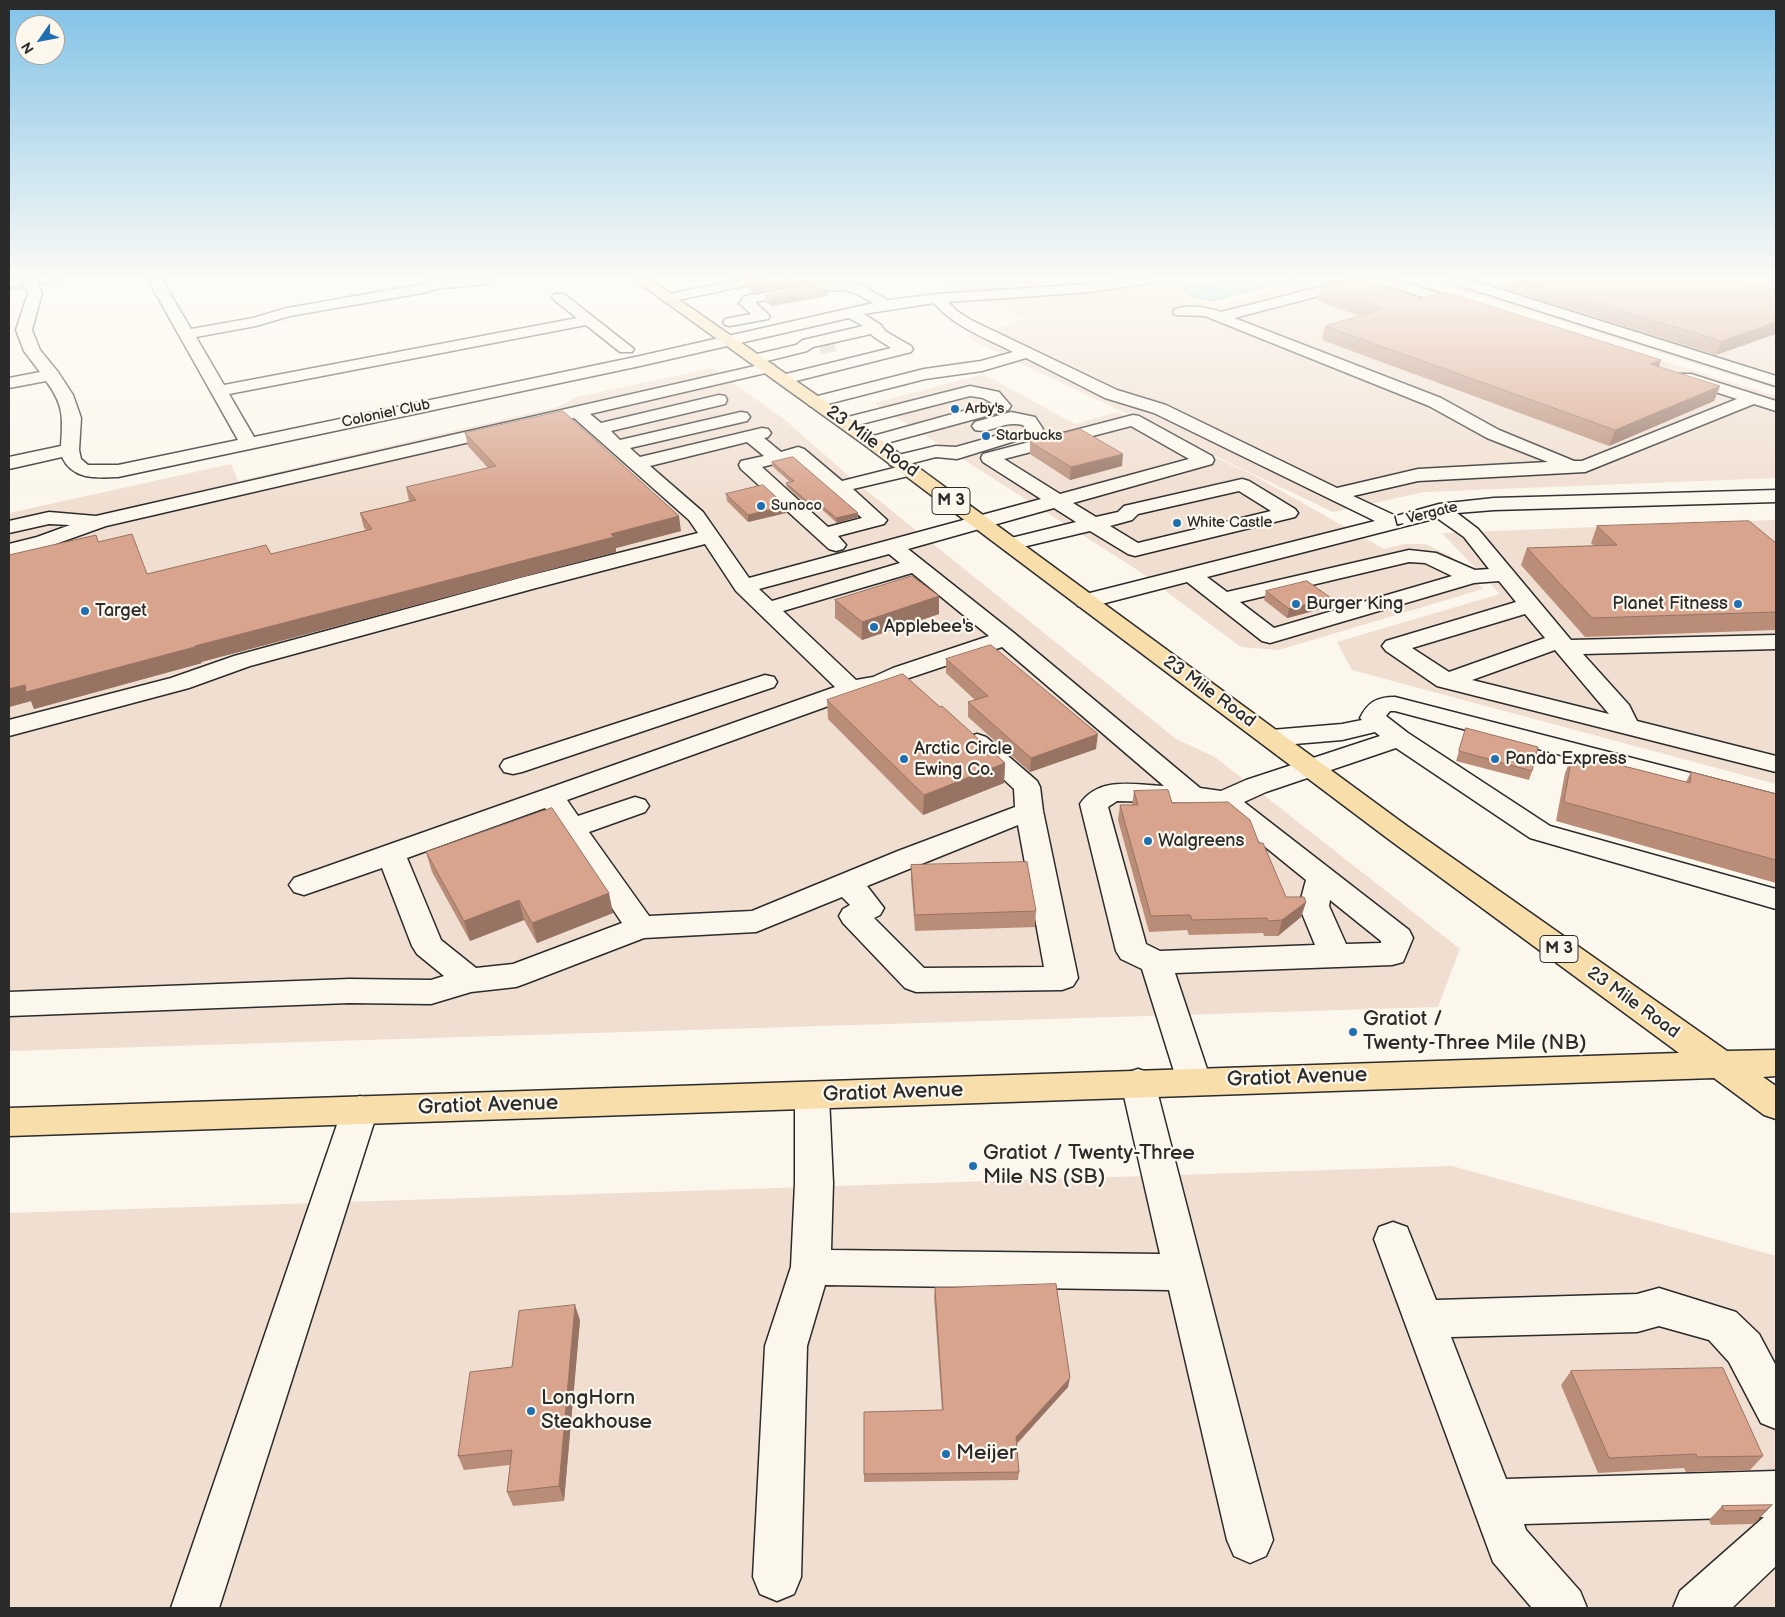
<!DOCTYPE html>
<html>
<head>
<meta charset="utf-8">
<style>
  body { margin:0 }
  #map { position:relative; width:1785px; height:1617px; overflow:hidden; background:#fbf7ec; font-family:"Balsamiq Sans",sans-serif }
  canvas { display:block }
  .frame { position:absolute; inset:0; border:10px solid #2b2b2b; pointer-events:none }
  .north { position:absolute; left:15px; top:15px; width:50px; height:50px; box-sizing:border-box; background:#fbf7ec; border:1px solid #a8a59f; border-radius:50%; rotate:237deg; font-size:14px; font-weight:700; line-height:20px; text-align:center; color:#2b2b2b }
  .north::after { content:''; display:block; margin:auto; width:18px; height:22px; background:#1f6fb2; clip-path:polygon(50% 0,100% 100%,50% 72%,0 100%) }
</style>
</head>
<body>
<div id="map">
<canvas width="1785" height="1617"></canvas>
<div class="frame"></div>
<div class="north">N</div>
</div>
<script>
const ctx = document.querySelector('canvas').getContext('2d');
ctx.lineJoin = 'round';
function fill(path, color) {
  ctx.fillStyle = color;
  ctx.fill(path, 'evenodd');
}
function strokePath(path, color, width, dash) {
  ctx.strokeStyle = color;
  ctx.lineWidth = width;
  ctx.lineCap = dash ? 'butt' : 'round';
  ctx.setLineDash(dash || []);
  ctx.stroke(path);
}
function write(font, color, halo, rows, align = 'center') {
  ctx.font = font + ' "Balsamiq Sans",sans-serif';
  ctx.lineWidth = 4.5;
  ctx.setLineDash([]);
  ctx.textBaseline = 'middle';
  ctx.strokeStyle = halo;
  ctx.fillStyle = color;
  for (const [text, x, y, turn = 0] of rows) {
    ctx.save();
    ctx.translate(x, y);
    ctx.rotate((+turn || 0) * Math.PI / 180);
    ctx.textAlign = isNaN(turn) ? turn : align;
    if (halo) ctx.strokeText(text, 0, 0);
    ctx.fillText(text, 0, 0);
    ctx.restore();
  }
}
fill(new Path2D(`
  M935 280H1188L1164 286 1218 306 1309 280H1404L1776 396V478L1424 492 1333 512 965 337 1025 319Z
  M1427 280H1776V389Z
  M713 368 785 420 851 478 1176 739 1215 757 1460 949 1438 1007 9 1051V513L231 464 238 481 557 407 577 397Z
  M983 374 1075 424 1118 412 1253 475 1384 549 1404 544H1425L1451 556 1483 589 1279 650 1241 647 1136 569 874 403Z
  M1776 520V784L1352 670 1337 642 1500 594 1442 533Z
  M1452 1166 1776 1256V1608H9V1213Z`), '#f0ded0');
const water = new Path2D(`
  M1217 280H1289L1213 301 1192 296 1183 290 1184 288Z`);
fill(water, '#88d7e5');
strokePath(water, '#63929b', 1);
strokePath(new Path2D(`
  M9 289 64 280`), '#63929b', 4.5);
strokePath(new Path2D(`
  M819 347 835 343`), '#d1cec5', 16, [16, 8]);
const minor = new Path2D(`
  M22 280H36L42 293 32 330 40 350 58 372 73 395 81 418 79 450 81 459 88 465H118L238 440 148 280H162L191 329 253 318 287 308 424 284 430 280H492L485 284 435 289 428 292 290 316 256 326 196 337 224 385 577 318 554 300 552 297 554 294H564L634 349 632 352H620L586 325 229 394 254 437 640 356 873 303 855 293 841 290 816 291 755 302 770 316 768 319 730 326 725 325 723 322 725 319 751 314 739 303 745 296 829 282 841 281 860 285 888 300 937 294 1090 284 1117 280H1151L1149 283 1144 284 1090 292 948 302 957 311 971 320 1117 390 1166 405 1337 488 1418 469 1548 462 1487 438 1429 406 1205 316 1175 315 1173 312 1175 309C1189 305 1207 307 1221 312L1348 280H1371L1369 283 1234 318 1441 398 1499 430 1574 461H1582L1737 399 1679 380 1677 377 1679 374H1691L1776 401V411L1754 404 1585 472 1418 481 1353 496 1396 516 1439 504 1494 498 1776 490V502L1494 510 1457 513 1478 529 1571 640 1776 635V649L1583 654 1629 705 1637 721 1776 756V772L1437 686 1386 651 1382 646 1386 641 1516 602 1499 581 1474 583 1270 643 1262 641 1187 582 1086 608 1078 606 1075 601 1078 596 1375 521 1154 413 1105 398 1026 358 982 371 925 379 816 407 810 406 807 402 810 398 924 369 981 361 1013 352C984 337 956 328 934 303L864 314 881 325 885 331 911 346 913 349 911 352 784 384 778 382 776 379 778 376 891 348 874 337 871 334 813 347 807 351 755 364 749 362 747 359 749 356 796 345 803 340 863 326 849 318 640 366 118 477C96 478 73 480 62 457L9 469V457L61 446C63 417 64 405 46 381L9 388V378L40 372 24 351 16 330 28 293ZM1437 518 1464 537 1489 569 1475 570 1436 553 1409 550 1227 592 1207 577ZM1409 562 1425 563 1452 576 1274 628 1240 602ZM1525 614 1545 638 1449 672 1412 648ZM1555 650 1609 714 1472 680Z
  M736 280H762L755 284 668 302 663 301 661 298 663 295 668 294Z
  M1377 280H1397L1473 304 1475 307 1473 310H1463L1379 283Z
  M1450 280H1470L1776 376V386L1452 283Z
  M768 363 774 365 776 368 774 371 590 414 601 423 719 395 725 396 727 400 725 404 611 431 620 440 741 412 747 413 750 417 747 421 630 448 640 457 762 428 768 429 771 433 768 437 764 438 781 452 798 447 804 449 842 481 910 464 917 466 919 470 917 474 853 489 887 520 884 524 838 536 846 545 843 549 836 551 829 549 741 469 739 465 741 461 764 456 747 442 650 466 703 512 749 578 1041 499 983 462 981 458 983 454 1133 415 1139 416 1212 456 1214 460 1212 464 1073 503 1096 517 1118 512 1124 506 1242 479 1249 481 1295 509 1298 513 1295 517 1135 556 1128 554 1090 531 1010 550 1003 548 1000 544 1003 540 1076 522 1054 508 908 549 1014 633 1200 788 1221 791 1246 780 1380 736 1375 732 1342 740 1271 746 1262 743 1258 738 1262 733 1271 730 1342 724 1362 720 1360 718C1368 702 1377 697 1395 697L1776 795V812L1395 711H1390L1386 716 1408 733 1550 826 1776 889V909L1530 838 1396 748 1266 792 1244 802 1409 930 1413 938 1403 962 1392 965 1175 973 1211 1081 1206 1091 1194 1095 1182 1091 1177 1081 1142 969 1121 959 1116 951 1080 804C1099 776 1135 785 1164 786L1002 647 909 678 890 687 859 695 567 800 578 816 635 797 645 800 649 806 645 812 589 832 649 916 752 911 898 851 1015 807 1014 789 964 742 968 737 977 734 986 737 1037 781 1040 787 1043 811 1078 978 1073 986 1062 990 916 992 905 988 843 923 839 916 843 909 850 905 842 897 756 932 644 938 527 983 516 987 471 992 431 1004 349 1003 9 1016V992L349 979 431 980 444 976 417 954 412 946 382 868 304 895 294 892 289 885 294 878 835 687 736 591 705 544 536 588 250 666 189 688 9 736V720L171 678 234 656 520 578 698 533 689 520 574 418 106 526 50 546 9 556V544L37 537 70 525 49 524 9 533V521L49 512 96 516ZM1131 426 1189 459 1060 494 1004 459ZM794 459 862 518 828 527 762 467ZM1239 491 1271 511 1138 543 1110 526 1132 520 1138 514ZM889 554 900 563 772 601 759 589ZM912 573 989 636 893 668 873 677 856 680 783 611ZM1117 801 1192 803 1216 807 1306 880 1299 906 1315 945 1160 951 1146 944 1108 807ZM545 808 622 923 513 964 476 968 441 940 407 858ZM1018 825 1044 967 924 968 874 918 880 915 884 908 867 886ZM1330 900 1381 941V943L1346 944 1329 906Z
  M970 386 999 392 1011 406 1008 410 872 447 866 446 863 442 866 438 992 403 983 398 970 396 846 428 840 427 837 423 840 419Z
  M1011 412 1035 417 1043 429 1040 433 1034 434 1028 433 1023 425C1003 420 991 434 975 430L972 426 975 422Z
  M1009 432 1015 433 1018 437 1015 441 957 459 936 457 897 467 890 465 888 461 890 457 936 446 956 447Z
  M765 675 774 677 777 682 774 687 522 772 513 774 504 772 500 766 504 760Z
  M1138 1069 1150 1073 1155 1083 1273 1540 1266 1556 1250 1563 1234 1556 1227 1540 1169 1290 825 1285 807 1346 801 1577 794 1594 777 1601 760 1594 753 1577 765 1346 791 1267 795 1183V1096L800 1086 812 1082 824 1086 829 1096 833 1183 831 1250 1160 1254 1121 1083 1126 1073Z
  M360 1096 372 1100 378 1110 219 1608H171L342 1110 348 1100Z
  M1393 1222 1407 1227 1436 1300 1637 1294 1659 1288 1736 1312 1759 1334 1776 1366V1429L1761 1423 1729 1362 1709 1340 1659 1326 1637 1332 1451 1337 1506 1479 1776 1471V1566L1732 1608H1673L1680 1591 1764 1517 1524 1524 1526 1530 1580 1591 1587 1608H1532L1493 1562 1374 1239 1379 1227Z`);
const major = new Path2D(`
  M635 280H651L878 438 1407 826 1727 1051 1776 1050V1076L1763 1077 1776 1086V1119L1764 1115 1714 1078 9 1136V1108L1679 1053 1387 838 866 446Z`);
strokePath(minor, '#2b2b2b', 3);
strokePath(major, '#2b2b2b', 3);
fill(minor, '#fbf7ec');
fill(major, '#f8deab');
fill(new Path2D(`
  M1508 280H1737L1776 290 1716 355 1505 289Z
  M744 281 808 284 752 293 745 288Z
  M1321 288 1419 299 1661 360 1658 367 1720 386 1714 401 1609 446 1322 340 1325 326 1360 316 1318 301Z
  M828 289V296L771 306 765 302V295Z
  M465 433 681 531 616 548V552L201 662 202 663 34 709 31 701 9 707V555L99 542 147 574 271 554 366 530 364 528 360 513 409 501 406 487 488 468 468 446Z
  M1030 442 1122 466 1070 480 1030 454Z
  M772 462 858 517 837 523 817 505 809 507 787 487 786 483 790 482 772 466Z
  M726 494 786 513 748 522 727 501Z
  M1597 526 1776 543V630L1585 637 1521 565 1527 548 1594 546 1591 543Z
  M1266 591 1329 607 1287 618 1264 600Z
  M835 600 939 614 862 640 835 618Z
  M946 659 1096 749 1030 772 968 717V702L975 700 946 673Z
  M827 700 940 707 1005 763 1004 783 923 815 828 719Z
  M1466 728 1532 771 1529 780 1456 761Z
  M1573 753 1686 782 1691 772 1776 794V883L1556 821 1565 773Z
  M1134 791 1172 803 1259 843 1286 897 1306 902 1301 917 1278 936H1264L1263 933 1189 935 1187 930 1149 932 1118 820 1120 805H1132Z
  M426 852 613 913 537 943 524 920 470 941 432 872Z
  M911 865 1036 911 1035 927 915 931 911 880Z
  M935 1288 1068 1387 1017 1444 1019 1472 1018 1480 864 1482V1474L942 1410 934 1297Z
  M580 1320 564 1501 513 1506 507 1492 510 1465 464 1470 458 1456 512 1367Z
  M1571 1371 1763 1456 1750 1470 1686 1472 1684 1468 1598 1473 1561 1385Z
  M1772 1505 1753 1524 1711 1525 1709 1520 1722 1506Z`), '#ba8d79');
fill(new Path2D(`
  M790 280H808V284L752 293 751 286Z
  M828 289V296L771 306V299Z
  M1776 322V334L1716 355 1722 341Z
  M1661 360 1656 375 1650 364Z
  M1720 386 1714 401 1609 446 1615 430Z
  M1123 454 1122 466 1070 480 1071 467Z
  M816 501 817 505 809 507V503Z
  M786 506V513L748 522V515Z
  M858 513V517L837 523 836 518Z
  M679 516 681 531 616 548V552L201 662 202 663 34 709 31 701 9 707V689L195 646Z
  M939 596V614L862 640V622Z
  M1331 598 1329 607 1287 618 1289 609Z
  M1098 734 1096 749 1030 772 1031 758Z
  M1005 763 1004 783 923 815 924 795Z
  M609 893 613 913 537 943 532 923Z
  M519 900 524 920 470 941 464 921Z
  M1306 902 1301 917 1278 936 1282 920Z
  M575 1305 580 1320 564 1501 559 1486Z
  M1070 1378 1068 1387 1015 1445 1016 1437Z
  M1772 1505 1759 1519 1753 1524 1766 1510Z`), '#977363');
const building = new Path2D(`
  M751 280H790L751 286 744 281Z
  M1350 280H1360L1419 299 1443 292 1449 293 1661 360 1650 364 1720 386 1615 430 1325 326 1383 309 1321 288Z
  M1521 280H1737L1776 290V322L1722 341Z
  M816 286H823L828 289 771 299 765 295Z
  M563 411 679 516 611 534 614 537 195 646V647L26 692 25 685 9 689V555L96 535 98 542 132 534 147 574 266 545 271 554 372 529 360 513 416 500 406 487 496 466 465 433Z
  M1080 429 1123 454 1071 467 1030 442Z
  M793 457 858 513 836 518 816 501 809 503 786 483 794 481 772 462Z
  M763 485 786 506 748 515 726 494Z
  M1749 521 1776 543V612L1592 618 1527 548 1617 545 1597 526Z
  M912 576 939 596 862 622 835 600Z
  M1307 581 1331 598 1289 609 1266 591Z
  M991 645 1098 734 1031 758 968 702 988 696 946 659Z
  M903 674 940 707 942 706 1005 763 924 795 827 700Z
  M1466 728 1538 747 1532 771 1459 751Z
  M1573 753 1690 783 1691 772 1776 794V860L1564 802Z
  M1168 790 1172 803 1228 802 1250 820 1259 843H1263L1286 897H1304L1306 902 1282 920 1268 921 1267 918 1192 920 1190 915 1151 916 1120 805H1138L1134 791Z
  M552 808 609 893 532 923 519 900 464 921 426 852Z
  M1027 862 1036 911 915 915 911 865Z
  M1056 1284 1070 1378 1016 1437 1019 1472 864 1474V1412L943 1410 935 1288Z
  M575 1305 559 1486 507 1492 512 1450 458 1456 470 1372 512 1367 519 1311Z
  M1723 1368 1763 1456 1697 1457 1696 1454 1609 1458 1571 1371Z
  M1772 1505 1766 1510 1724 1511 1722 1506Z`);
fill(building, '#d8a48d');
strokePath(building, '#977363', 1);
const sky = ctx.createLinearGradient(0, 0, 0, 506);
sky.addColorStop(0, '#81c2e7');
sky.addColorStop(0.55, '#fdfbf6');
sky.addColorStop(1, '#fdfbf600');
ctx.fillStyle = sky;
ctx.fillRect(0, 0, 1785, 506);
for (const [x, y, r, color] of [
  [955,409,5,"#1f6fb2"],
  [986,436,5,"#1f6fb2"],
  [761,506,5,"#1f6fb2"],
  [1177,523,5,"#1f6fb2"],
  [1296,604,5,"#1f6fb2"],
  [1738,604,5,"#1f6fb2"],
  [85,611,5,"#1f6fb2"],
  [874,627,5,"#1f6fb2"],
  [904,759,5,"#1f6fb2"],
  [1495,759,5,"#1f6fb2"],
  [1148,841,5,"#1f6fb2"],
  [1353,1032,5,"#1f6fb2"],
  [973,1166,5,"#1f6fb2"],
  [531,1411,5,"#1f6fb2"],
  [946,1454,5,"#1f6fb2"]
]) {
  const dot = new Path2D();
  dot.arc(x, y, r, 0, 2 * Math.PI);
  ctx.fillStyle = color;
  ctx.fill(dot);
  strokePath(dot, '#fbf7ec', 2);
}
write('15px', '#2b2b2b', '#fbf7ec', [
  ["Arby's",965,409],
  ["Starbucks",996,436],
  ["Sunoco",771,506],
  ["White Castle",1187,523]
], 'left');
write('15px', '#2b2b2b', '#fbf7ec', [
  ["Coloniel Club",386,414,-12],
  ["L Vergate",1426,515,-14]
]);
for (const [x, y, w] of [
  [951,501,38],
  [1559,949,38]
]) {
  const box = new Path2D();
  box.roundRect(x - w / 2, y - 13.5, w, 27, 4);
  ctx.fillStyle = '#fbf7ec';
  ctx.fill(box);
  strokePath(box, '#2b2b2b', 1);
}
write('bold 16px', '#2b2b2b', null, [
  ["M 3",951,501],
  ["M 3",1559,949]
]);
write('18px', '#2b2b2b', '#fbf7ec', [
  ["23 Mile Road",872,442,36],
  ["23 Mile Road",1209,692,36],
  ["23 Mile Road",1633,1003,36]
]);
write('18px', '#2b2b2b', '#fbf7ec', [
  ["Burger King",1306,604],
  ["Planet Fitness",1728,604,"right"],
  ["Target",95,611],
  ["Applebee's",884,627],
  ["Arctic Circle",914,749],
  ["Ewing Co.",914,770],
  ["Panda Express",1505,759],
  ["Walgreens",1158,841]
], 'left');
write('21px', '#2b2b2b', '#fbf7ec', [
  ["Gratiot /",1363,1020],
  ["Twenty-Three Mile (NB)",1363,1044],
  ["Gratiot / Twenty-Three",983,1154],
  ["Mile NS (SB)",983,1178],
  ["LongHorn",541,1399],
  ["Steakhouse",541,1423],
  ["Meijer",956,1454]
], 'left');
write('21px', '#2b2b2b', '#fbf7ec', [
  ["Gratiot Avenue",1297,1078,-2],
  ["Gratiot Avenue",893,1093,-2],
  ["Gratiot Avenue",488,1106,-2]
]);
</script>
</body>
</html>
